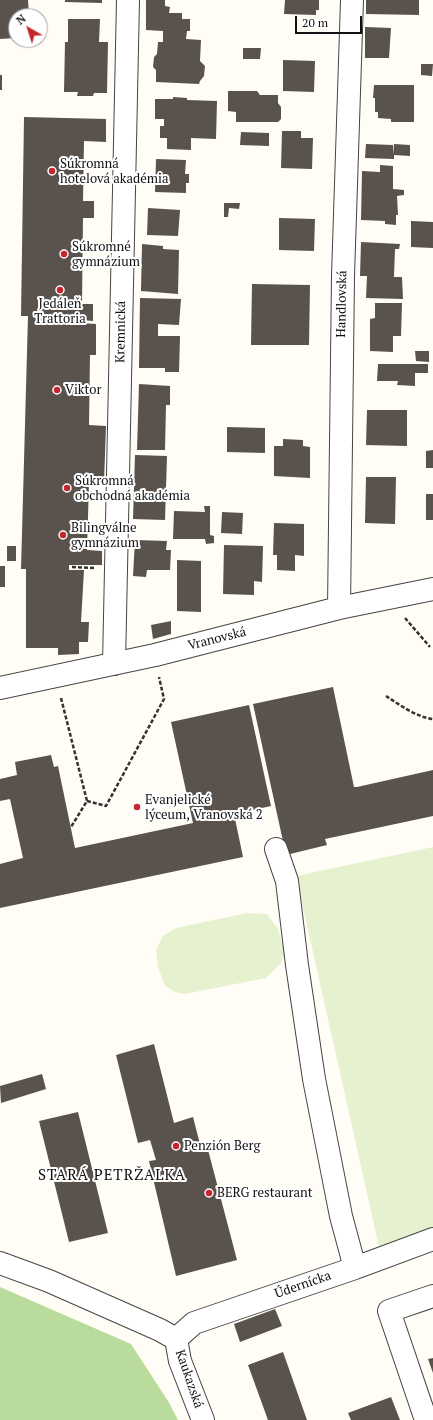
<!DOCTYPE html>
<html>
<head>
<meta charset="utf-8">
<style>
  body { margin:0 }
  #map { position:relative; width:433px; height:1420px; overflow:hidden; background:#fffdf5; font-family:"PT Serif",serif }
  canvas { display:block }
  .north { position:absolute; left:8px; top:8px; width:40px; height:40px; box-sizing:border-box; background:#fff; border:1px solid #a0a0a0; border-radius:50%; rotate:321deg; font-size:11px; font-weight:700; line-height:16px; text-align:center; color:#111 }
  .north::after { content:''; display:block; margin:auto; width:14px; height:18px; background:#c4262e; clip-path:polygon(50% 0,100% 100%,50% 72%,0 100%) }
  .scale { position:absolute; left:295px; top:16px; width:67px; height:18px; box-sizing:border-box; border:2px solid #111; border-top:0; padding-left:5px; font-size:12px; line-height:14px; white-space:nowrap; color:#111; -webkit-text-stroke:3px #fff; paint-order:stroke }
</style>
</head>
<body>
<div id="map">
<canvas width="433" height="1420"></canvas>
<div class="north">N</div>
<div class="scale">20 m</div>
</div>
<script>
const ctx = document.querySelector('canvas').getContext('2d');
ctx.lineJoin = 'round';
function fill(path, color) {
  ctx.fillStyle = color;
  ctx.fill(path, 'evenodd');
}
function strokePath(path, color, width, dash) {
  ctx.strokeStyle = color;
  ctx.lineWidth = width;
  ctx.lineCap = dash ? 'butt' : 'round';
  ctx.setLineDash(dash || []);
  ctx.stroke(path);
}
function write(font, color, halo, rows, align = 'center') {
  ctx.font = font + ' "PT Serif",serif';
  ctx.lineWidth = 4;
  ctx.setLineDash([]);
  ctx.textBaseline = 'middle';
  ctx.strokeStyle = halo;
  ctx.fillStyle = color;
  for (const [text, x, y, turn = 0] of rows) {
    ctx.save();
    ctx.translate(x, y);
    ctx.rotate((+turn || 0) * Math.PI / 180);
    ctx.textAlign = isNaN(turn) ? turn : align;
    if (halo) ctx.strokeText(text, 0, 0);
    ctx.fillText(text, 0, 0);
    ctx.restore();
  }
}
fill(new Path2D(`
  M0 1287 131 1344 168 1401 178 1420H0Z`), '#b9dc9c');
fill(new Path2D(`
  M433 847V1227L379 1247 296 876Z
  M247 913 267 914 278 929 285 953 281 963 266 978 185 994 175 992 165 986 158 967 156 950 163 936 176 928Z`), '#e6f2cf');
fill(new Path2D(`
  M0 0H28L29 16H16V38L0 39Z
  M65 0H102V3L65 2Z
  M146 0H165V6L170 7 169 13H182V19H190V31H187L186 39 201 40 200 61 205 66 204 76 200 81 199 84 156 82V70L153 67 154 57 157 54 158 42H163V31L146 30Z
  M285 0H319V10H316V15L284 14Z
  M366 0H419V15L366 14Z
  M68 19H100L99 42H108L107 93H94L93 96H77L78 92H64L65 42H68Z
  M365 27 391 28 389 58H365Z
  M243 48H261L260 59H243Z
  M283 60 315 61 314 92 283 91Z
  M421 64H433L432 76 421 75Z
  M0 75H2V90H0Z
  M374 85H414V122H391V119L378 118V112H375V98H373Z
  M228 91H257L260 95H278V103L281 107V119L278 122H236V112L228 111Z
  M173 97 187 98V100L217 101 216 139 191 138V150L167 149V138H160V126H164V119H155V99H173Z
  M24 117 106 119V142L84 141 83 201H94V218H83L82 304H93V321L81 320V323L96 324V355H90L89 425 106 426 104 483H89L87 550 102 551V565H69V570H84L81 622H89L88 642H79V654L58 655V648H26V569H21L28 316H21Z
  M282 131H301V138H313L312 169 281 168Z
  M241 132 269 133V146L240 145Z
  M366 144 393 145 394 155V144L410 145V156L394 155V159L365 158Z
  M156 159 186 160 185 174H189V183H186V193L155 192Z
  M380 165 393 166V189L404 190V195L397 196 398 215H396V225L385 224V221L361 220 362 171 380 172Z
  M224 203H240L239 209 229 208 228 217H224Z
  M148 208 180 210 178 236 147 235Z
  M279 218 315 219 314 251 279 250Z
  M411 221 433 222V248L411 247Z
  M361 242 400 244 399 249H395L394 277H402L403 299 366 298 367 276H360Z
  M142 244 163 246V249L179 250 178 294 141 291Z
  M252 284 310 285 309 345H251Z
  M140 298 181 299 179 325 158 324V336H180L179 372H165V368H139Z
  M375 303H402L401 336H393V352L370 351V319L375 318Z
  M415 351H429V362L416 361Z
  M378 364H428V373H415V386L397 385 398 381H377Z
  M139 384 170 386V405H166L165 450H137Z
  M367 410H407V446L366 445Z
  M227 427 265 428V453L227 452Z
  M283 439 303 440V446L310 447V478L274 476V446H283Z
  M433 450V468H426V451Z
  M135 455 167 456 165 520 133 519Z
  M366 477H396L395 524 365 523Z
  M426 494H433V520H426Z
  M204 506H210V535L214 536V543L206 544 205 539H173L174 511 205 512Z
  M222 512 243 513 242 534 221 533Z
  M274 523 304 524V556L295 555V571L277 570V555H273Z
  M135 540 167 541 166 550H171L170 570H147L146 577 133 576Z
  M224 545 263 546 262 582 254 581V595L223 594Z
  M7 546H16V561H7Z
  M177 560 201 561V612L177 611Z
  M0 566H5V587H0Z
  M171 621V634L153 639 151 625Z
  M333 687 354 787H357L433 770V816L325 839 327 845 286 855 253 704Z
  M249 705 271 806 234 814 243 857 0 908V864L23 858 10 799 0 801V779L17 775 15 762 51 755 54 767 58 766 75 848 193 823 171 722Z
  M154 1044 174 1123 193 1117 201 1148 207 1146 237 1260 176 1276 149 1161 156 1160 150 1140 138 1143 116 1055Z
  M42 1074 46 1089 1 1103 0 1086Z
  M78 1112 108 1233 69 1242 39 1121Z
  M275 1309 282 1326 240 1342 234 1324Z
  M283 1352 307 1420H268L248 1365Z
  M433 1358V1373L428 1359Z
  M391 1397 400 1420H351L348 1413Z`), '#5a524d');
const minor = new Path2D(`
  M339 608 343 276 352 0
  M114 664 128 0
  M0 688 155 655 339 608 433 589
  M276 849 287 881 297 965 314 1079 341 1216 355 1268
  M0 1263 49 1281 160 1330 176 1339
  M176 1339 194 1323 355 1268 433 1239
  M176 1339 180 1361 203 1420
  M426 1420 389 1311 433 1296`);
strokePath(minor, '#444', 24);
strokePath(new Path2D(`
  M72 567 95 568
  M405 618 430 647
  M386 696C400 705 416 717 433 719
  M61 698 87 801 71 827
  M87 801 106 806 164 699 159 677`), '#333', 2.5, [4, 2]);
strokePath(minor, '#fff', 22);
for (const [x, y, r, color] of [
  [52,171,4,"#c4262e"],
  [64,254,4,"#c4262e"],
  [60,290,4,"#c4262e"],
  [57,390,4,"#c4262e"],
  [67,488,4,"#c4262e"],
  [63,535,4,"#c4262e"],
  [137,807,4,"#c4262e"],
  [176,1146,4,"#c4262e"],
  [209,1193,4,"#c4262e"]
]) {
  const dot = new Path2D();
  dot.arc(x, y, r, 0, 2 * Math.PI);
  ctx.fillStyle = color;
  ctx.fill(dot);
  strokePath(dot, '#fff', 1.5);
}
write('13px', '#111', '#fff', [
  ["Súkromná",60,164],
  ["hotelová akadémia",60,179],
  ["Súkromné",72,247],
  ["gymnázium",72,262],
  ["Jedáleň",60,304,"center"],
  ["Trattoria",60,319,"center"],
  ["Viktor",65,390],
  ["Súkromná",75,481],
  ["obchodná akadémia",75,496],
  ["Bilingválne",71,528],
  ["gymnázium",71,543],
  ["Evanjelické",145,800],
  ["lýceum, Vranovská 2",145,815],
  ["Penzión Berg",184,1146],
  ["BERG restaurant",217,1193]
], 'left');
write('13px', '#111', '#fff', [
  ["Handlovská",342,304,-89],
  ["Kremnická",121,332,-89],
  ["Vranovská",217,639,-14],
  ["Údernícka",303,1285,-19],
  ["Kaukazská",189,1379,71]
]);
ctx.letterSpacing = '1px';
write('15px', '#111', '#fff', [
  ["STARÁ PETRŽALKA",112,1176]
]);
ctx.letterSpacing = '0px';
</script>
</body>
</html>
